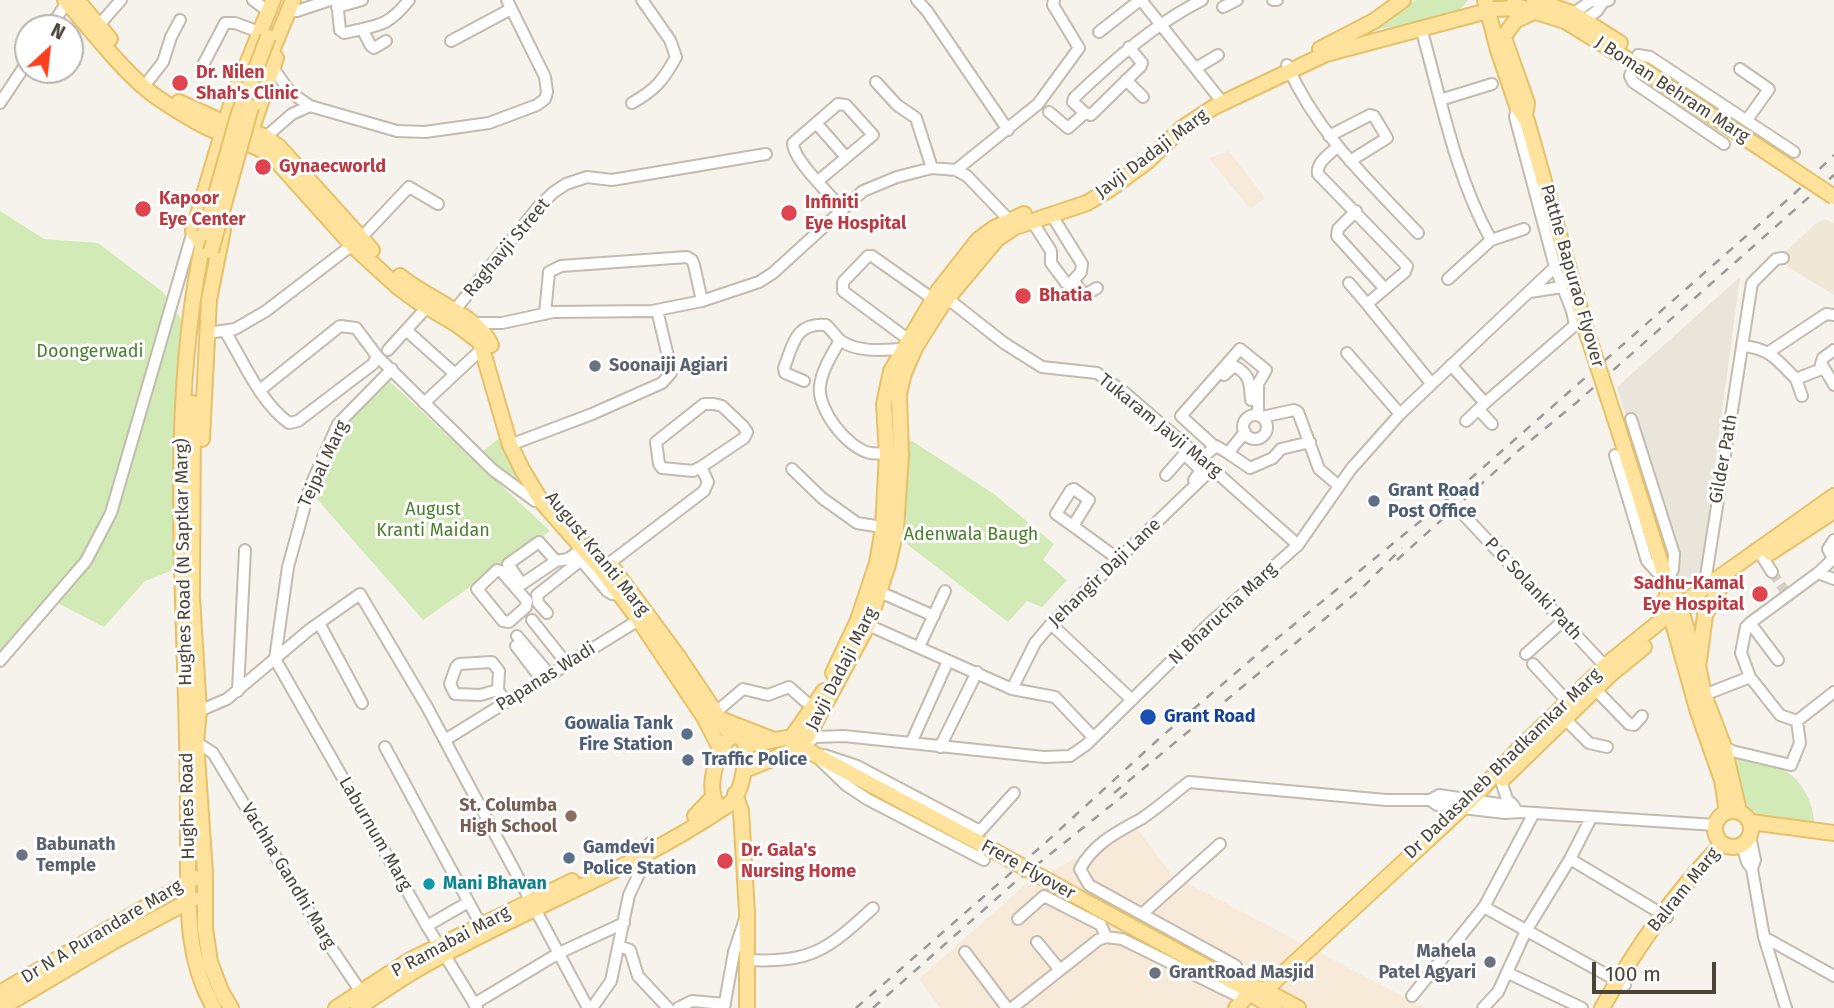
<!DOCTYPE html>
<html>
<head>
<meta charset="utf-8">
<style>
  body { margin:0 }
  #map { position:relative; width:1834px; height:1008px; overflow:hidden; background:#f6f3ec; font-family:"Fira Sans",sans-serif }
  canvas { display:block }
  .north { position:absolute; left:14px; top:14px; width:70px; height:70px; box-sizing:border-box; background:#fff; border:2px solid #b7b4b0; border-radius:50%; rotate:27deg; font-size:19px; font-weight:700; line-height:28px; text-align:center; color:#4b4439 }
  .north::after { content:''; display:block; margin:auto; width:24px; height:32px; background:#fc3f1d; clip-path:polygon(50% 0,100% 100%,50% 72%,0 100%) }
  .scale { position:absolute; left:1592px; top:962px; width:124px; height:32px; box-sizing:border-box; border:4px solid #4b4439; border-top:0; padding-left:9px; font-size:21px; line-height:24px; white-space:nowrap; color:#4b4439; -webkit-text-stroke:5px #fff; paint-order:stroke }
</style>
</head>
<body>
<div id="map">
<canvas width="1834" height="1008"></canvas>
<div class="north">N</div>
<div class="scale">100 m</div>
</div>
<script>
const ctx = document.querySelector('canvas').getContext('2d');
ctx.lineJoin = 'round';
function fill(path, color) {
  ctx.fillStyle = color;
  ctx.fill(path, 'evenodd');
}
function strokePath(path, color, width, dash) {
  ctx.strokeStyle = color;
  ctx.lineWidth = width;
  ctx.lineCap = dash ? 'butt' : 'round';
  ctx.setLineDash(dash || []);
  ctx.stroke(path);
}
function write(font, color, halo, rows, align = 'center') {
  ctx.font = font + ' "Fira Sans",sans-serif';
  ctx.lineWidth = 6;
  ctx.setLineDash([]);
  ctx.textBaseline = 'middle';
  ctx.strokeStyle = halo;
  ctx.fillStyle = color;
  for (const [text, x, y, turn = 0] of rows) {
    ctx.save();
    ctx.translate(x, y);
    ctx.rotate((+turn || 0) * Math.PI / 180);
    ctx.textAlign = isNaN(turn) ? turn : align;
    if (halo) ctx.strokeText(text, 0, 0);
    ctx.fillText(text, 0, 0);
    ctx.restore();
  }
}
fill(new Path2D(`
  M1740 277 1700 577 1692 583 1682 581 1672 569 1617 387Z`), '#eae5da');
fill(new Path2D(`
  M1229 151 1265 198 1250 209 1209 158Z
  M1136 827 1172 875 1425 1008H940L919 979 1026 884Z`), '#f7ead8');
fill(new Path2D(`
  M1825 219 1834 223V295L1777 260 1816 223Z`), '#efe8d6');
fill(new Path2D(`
  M1416 0H1468L1459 11 1401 25 1367 31Z
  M0 211 44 239 98 243 163 292 184 323 174 477 173 570 145 581 104 627 50 599 0 657Z
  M387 379 550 531 423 620 317 499C322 472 331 441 350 419 362 405 375 393 387 379Z
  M898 432 994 494 1054 544 1043 560 1067 580 1042 607 1027 601 1008 622 895 535Z
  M501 437 520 486 483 451Z
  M1735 758C1781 758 1812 780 1815 828L1757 821 1733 799 1727 762Z`), '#d2eab5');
strokePath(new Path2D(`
  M1772 572 1785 591`), '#d4d0c8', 10, [10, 5]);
const minor = new Path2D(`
  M253 0 268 11
  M337 0 340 30 344 33C377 25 387 28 409 0
  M917 0 927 11 1008 130
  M1141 0 1223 103
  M1273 0H1277
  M337 7 362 0
  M1223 7 1237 0
  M288 10 297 11 330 0
  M1568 17 1591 1 1603 2 1609 0
  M1579 23 1597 11 1603 2
  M99 25 121 0
  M50 28 67 2
  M1421 28C1441 99 1455 175 1491 240
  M362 29 371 46 374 48 386 41
  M1099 32 1140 0
  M451 41 511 9
  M1638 55 1650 57 1794 152
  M1635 64 1630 76 1633 82 1724 144
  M203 65 225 23H235L259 32
  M1287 65C1317 133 1367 179 1418 233
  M273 68 290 92 310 106 397 131 425 132 489 123 537 105 545 99 547 92 545 77 507 0
  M1196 68 1218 55
  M1740 69 1769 89 1747 120
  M149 80 163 62 171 37 180 20
  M1126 80 1143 97
  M876 82 897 105 916 118 932 168
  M1440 100 1492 84
  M0 103 28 61
  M632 103C655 90 663 81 676 57L670 40 642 0
  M1049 112 1068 128 1085 113 1091 115 1141 66 1142 63 1129 47
  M1085 113 1073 102 1074 98C1114 60 1153 25 1202 0
  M816 123 846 157
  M1329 136 1370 115 1374 116 1387 138 1350 161
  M261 141 292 114 310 106
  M1338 146C1330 154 1316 162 1318 174L1407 266 1405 272 1367 304 1431 383
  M956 170 1038 104 1079 48 1053 5 1054 0
  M818 181 873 135 846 105 838 104 793 143C793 160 830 194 842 209
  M1356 211 1338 229 1337 236 1385 289
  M1032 221 1051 251V263L1066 283 1070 284 1081 272 1082 264 1051 214
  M1448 279 1491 240 1524 229
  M1074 281 1084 295 1097 288
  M1349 283 1367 304
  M1530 292 1562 287
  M943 295 1004 343 1042 367 1097 373 1124 392 1189 448 1298 545
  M545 314 549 272 561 266 687 257 692 260 694 265 702 301
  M450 316 540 205 554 192 566 184 587 177 612 180 766 154
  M470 323H502L553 312 652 311 702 301 759 282 773 273 863 191 897 177 932 168 956 170 967 176 1014 225
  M406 330 455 374
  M225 331C243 361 260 402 289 423L298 421 373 364 377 356
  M208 333 235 329 266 311 360 239 409 187 438 204
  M840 340C832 355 822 369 820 386 817 409 847 448 870 453 877 454 885 453 892 454
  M909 340 843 291V282L868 256H872L933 299
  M1742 346C1770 348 1777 360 1796 379L1824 368 1821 364 1823 358 1834 350
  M388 350 427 307
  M1769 352 1826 314 1834 315
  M1347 353 1400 414
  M1451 365 1485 403 1575 325 1572 311 1555 267 1515 117 1517 106
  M1824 368 1834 385
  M392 369 338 424 310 487 288 567 275 659 427 926 477 1008
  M1224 375 1234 366C1250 374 1250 383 1251 400
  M1796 379 1802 396
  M804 381 785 373 784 368C793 345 795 322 826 325 831 329 836 337 841 341 859 353 884 350 903 349
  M260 390 340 326 356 328 377 356 493 470 535 501 550 500
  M424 403 486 345
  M1479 410 1492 424
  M1243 427a12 12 0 1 1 24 0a12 12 0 1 1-24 0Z
  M1262 417 1294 410 1298 412 1319 469 1339 486
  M1466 421 1485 403
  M510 445 592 414 662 383 671 373V369L657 310
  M1214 446 1181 416 1240 349 1266 370 1258 384V415
  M1228 453 1250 468 1273 458 1281 449 1310 442
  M1184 454 1201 470 1194 480
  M1615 455 1647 561 1667 583 1673 569 1674 554 1631 419
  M1202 458 1216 446 1228 453 1245 432
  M792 469 822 498 857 523 888 528
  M1166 475 1187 451
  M1074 489 1089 500 1073 526 1056 514 1071 490Z
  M1462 513 1605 666
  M1073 526 1118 559
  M1763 558 1772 572
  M581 560 607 591 612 594 622 595
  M556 561 539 542 508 564 522 584 556 561 568 559 590 543
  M603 568 704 491 708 482 701 467 744 438 747 432 743 426 722 406 714 404H704L656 442 659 464 662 468 693 471 701 467
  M497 570 501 571 527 601 526 607 509 622 503 621 477 589Z
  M1818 573 1833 559 1828 549 1834 540
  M1834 579 1818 573 1750 623 1746 627 1741 653 1750 677 1780 715 1797 721 1834 692
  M873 589 934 616
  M1704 589 1752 283 1776 259 1783 258
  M547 613 538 603 537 595 595 549
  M532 620 567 664
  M319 623 362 703
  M1750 623 1778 660
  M1051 624 1132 700
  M868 625 1012 689 1055 697 1093 737
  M517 636 550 675
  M516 646 542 680
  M919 647 945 591
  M1526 654 1563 621
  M0 661 86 561 111 513 193 231
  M1533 664 1567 701
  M1012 689 1035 643 1051 624 1213 468
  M1595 689 1629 724 1634 725 1642 716
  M498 690 480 695 455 694 450 684 456 667 459 664 492 662 499 671 498 690 506 702
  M238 691 245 550
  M1704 695 1750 677
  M199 711 227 699 309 630 360 594 427 707 588 1008
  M716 712 743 689 768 695 789 687 806 702
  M1565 719 1589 743 1607 747
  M445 740 645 616
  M196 742 213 753 326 940 365 998
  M911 743 948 661
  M805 745 815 737 844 736 1044 757 1070 756 1086 745 1210 623 1298 545 1351 469 1400 414 1555 267
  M385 747 481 925
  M940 747 977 672
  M1724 747 1732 751 1791 765 1800 743 1797 721
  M824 755 857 766 980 831 1014 793
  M821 761 846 785 867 799 984 860
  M1501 781 1507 799 1514 806
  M1430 800 1437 805 1505 813 1520 812 1715 825
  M1750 836 1755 860 1752 869
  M1742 845 1747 862 1752 869 1764 937 1786 1008
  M1570 859 1667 917
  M1484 907 1625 985
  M1142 914 1220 844
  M1018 919 1044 896 1101 925 1106 937
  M427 926 465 904
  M1764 937 1834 976
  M1037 942 1060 970
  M619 946 630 950 638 976 668 1008
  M965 952 1007 1008
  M747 960C812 963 827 950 873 908
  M1508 973 1582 1008
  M1243 987 1236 966 1089 885 1080 869C1094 843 1116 833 1141 819 1158 808 1173 794 1189 782L1386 800H1430L1439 795 1506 805 1520 812
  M1412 996 1484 907 1534 813
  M474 1004 559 953 624 923
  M592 1008 611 981 629 895 648 855 650 843
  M678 1008 692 1001 725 1004
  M724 1008 734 952 744 922
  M1012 1008 1098 940 1106 937 1122 939 1244 999
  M1483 1008 1498 992 1526 931 1570 859 1591 818`);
const major = new Path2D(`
  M65 0C91 29 115 62 145 88 160 101 178 111 195 121 219 136 250 140 273 157L352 245 398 287 417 301 456 324 480 342 510 445 522 469 541 501 601 569 639 620 704 717 721 750
  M77 0 110 39
  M1485 0 1498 50 1517 106 1527 121 1586 330
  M1534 0 1572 13 1620 43
  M1513 5 1565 21 1635 64 1703 110
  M1503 37 1516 20 1534 12
  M1504 38 1527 103 1525 117
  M1320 49 1374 21 1403 0
  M269 58 293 0
  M179 102 225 123 264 136 279 147 372 250
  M248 140 276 58 271 51
  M205 233C168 400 184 572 187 742 188 781 188 820 188 858 188 911 187 961 214 1008
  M203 246 193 231 232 101 273 0
  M400 276C424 297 480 317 491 345
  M193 403 192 597 199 711 196 742 205 873V928L210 962 221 991 231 1008
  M1619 431 1669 589 1677 598 1698 665 1704 695 1724 747 1739 811
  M202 439 209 300 223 230
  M1770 553 1834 511
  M612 567 677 655 732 737
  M1669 589 1666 598 1698 712 1722 780 1727 812
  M1699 661 1705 615 1719 590
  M833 673 858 620 877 563 883 528 887 454 884 404 891 371 938 291 978 240 994 228 1024 214
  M720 719 774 740
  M795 741 814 754 989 848
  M746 745 792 737 824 691
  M745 770 802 747 868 625 888 565 896 529 901 455 899 394 904 373 916 346 942 305 997 239 1015 227 1087 203 1110 189 1148 161 1182 128 1214 107 1326 54 1495 9 1519 8
  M1503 779 1611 674 1644 647
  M735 794 741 811 747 912V1008
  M716 803C707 786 716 757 726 742
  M1715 829a18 18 0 1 1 36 0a18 18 0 1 1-36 0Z
  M695 816 713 797
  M1751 822 1834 833
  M1092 905 1243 987C1259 983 1283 1001 1298 1008
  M1246 991 1274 1008
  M0 993 195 878
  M1 1008 116 940 193 899
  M336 1008 410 960 572 881
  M358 1008C377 995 396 982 416 970 518 911 631 871 728 805 744 794 745 761 746 745L741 738
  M1236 1008 1249 994 1264 991 1472 799 1518 750 1605 666 1679 606 1834 496
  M1602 1008C1638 945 1672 896 1722 844`);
strokePath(minor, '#c2bbae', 14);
strokePath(major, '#e6c16a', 18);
strokePath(minor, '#fff', 10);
strokePath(major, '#ffe39c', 14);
strokePath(new Path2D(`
  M1397 560 1519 450 1576 403 1834 175
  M1114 793 1362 588 1402 548
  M856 1008 1044 844 1161 737 1253 658 1445 501 1794 194 1834 155
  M873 1008 1014 883 1129 791`), '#9a9a9a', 2.5, [9, 9]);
const majorBridge = new Path2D(`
  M1703 110 1834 197
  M205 233 239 113 268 37
  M211 251 251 107
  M1586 330 1619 431
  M989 848 1092 905`);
strokePath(majorBridge, '#e6c16a', 18, []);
strokePath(majorBridge, '#ffe39c', 14);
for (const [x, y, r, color] of [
  [180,83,9,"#e0444e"],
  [263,167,9,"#e0444e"],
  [143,209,9,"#e0444e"],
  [789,213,9,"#e0444e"],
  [1023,296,9,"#e0444e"],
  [595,366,7,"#6b7280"],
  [1374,501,7,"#5c6f8a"],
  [1760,594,9,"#e0444e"],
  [1148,717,9,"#1a4fb4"],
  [687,734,7,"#5c6f8a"],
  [688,760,7,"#5c6f8a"],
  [571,816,7,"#8d6e63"],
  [22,855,7,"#6b7280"],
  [569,858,7,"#5c6f8a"],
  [725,861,9,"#e0444e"],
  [429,884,7,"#0f9aa8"],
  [1490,962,7,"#6b7280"],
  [1155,973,7,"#6b7280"]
]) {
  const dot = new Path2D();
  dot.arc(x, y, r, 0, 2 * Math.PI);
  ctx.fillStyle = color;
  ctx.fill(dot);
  strokePath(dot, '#fff', 2.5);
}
write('bold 18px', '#be3a42', '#fff', [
  ["Dr. Nilen",196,73],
  ["Shah's Clinic",196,94],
  ["Gynaecworld",279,167],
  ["Kapoor",159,199],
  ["Eye Center",159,220],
  ["Infiniti",805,203],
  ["Eye Hospital",805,224],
  ["Bhatia",1039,296],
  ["Sadhu-Kamal",1744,584,"right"],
  ["Eye Hospital",1744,605,"right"],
  ["Dr. Gala's",741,851],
  ["Nursing Home",741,872]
], 'left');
write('18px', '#4b4439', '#fff', [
  ["J Boman Behram Marg",1672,90,33],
  ["Javji Dadaji Marg",1152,154,-37],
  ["Raghavji Street",507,248,-50],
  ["Patthe Bapurao Flyover",1572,276,74],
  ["Tukaram Javji Marg",1160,426,39],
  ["Gilder Path",1724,459,-80],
  ["Tejpal Marg",324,464,-65],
  ["August Kranti Marg",597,554,51],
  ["Hughes Road (N Saptkar Marg)",184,562,-91],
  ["Jehangir Daji Lane",1105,573,-44],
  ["P G Solanki Path",1533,589,47],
  ["N Bharucha Marg",1223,614,-43],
  ["Javji Dadaji Marg",842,669,-63],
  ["Papanas Wadi",546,677,-32],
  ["Dr Dadasaheb Bhadkamkar Marg",1503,764,-44],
  ["Hughes Road",188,806,-91],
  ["Laburnum Marg",375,834,60],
  ["Frere Flyover",1028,870,29],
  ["Vachha Gandhi Marg",288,876,59],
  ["Balram Marg",1684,890,-51],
  ["Dr N A Purandare Marg",102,932,-31],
  ["P Ramabai Marg",451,942,-28]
]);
write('18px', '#4a7f2a', '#fff', [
  ["Doongerwadi",90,352],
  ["August",433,510],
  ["Kranti Maidan",433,531],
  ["Adenwala Baugh",971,535]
]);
write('bold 18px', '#5b616d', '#fff', [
  ["Soonaiji Agiari",609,366],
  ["Babunath",36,845],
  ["Temple",36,866],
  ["Mahela",1476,952,"right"],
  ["Patel Agyari",1476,973,"right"],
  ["GrantRoad Masjid",1169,973]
], 'left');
write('bold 18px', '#4e5e75', '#fff', [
  ["Grant Road",1388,491],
  ["Post Office",1388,512],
  ["Gowalia Tank",673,724,"right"],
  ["Fire Station",673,745,"right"],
  ["Traffic Police",702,760],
  ["Gamdevi",583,848],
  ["Police Station",583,869]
], 'left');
write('bold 18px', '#164399', '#fff', [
  ["Grant Road",1164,717]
], 'left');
write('bold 18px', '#785e54', '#fff', [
  ["St. Columba",557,806],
  ["High School",557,827]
], 'right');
write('bold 18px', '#0d838f', '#fff', [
  ["Mani Bhavan",443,884]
], 'left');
</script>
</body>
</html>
